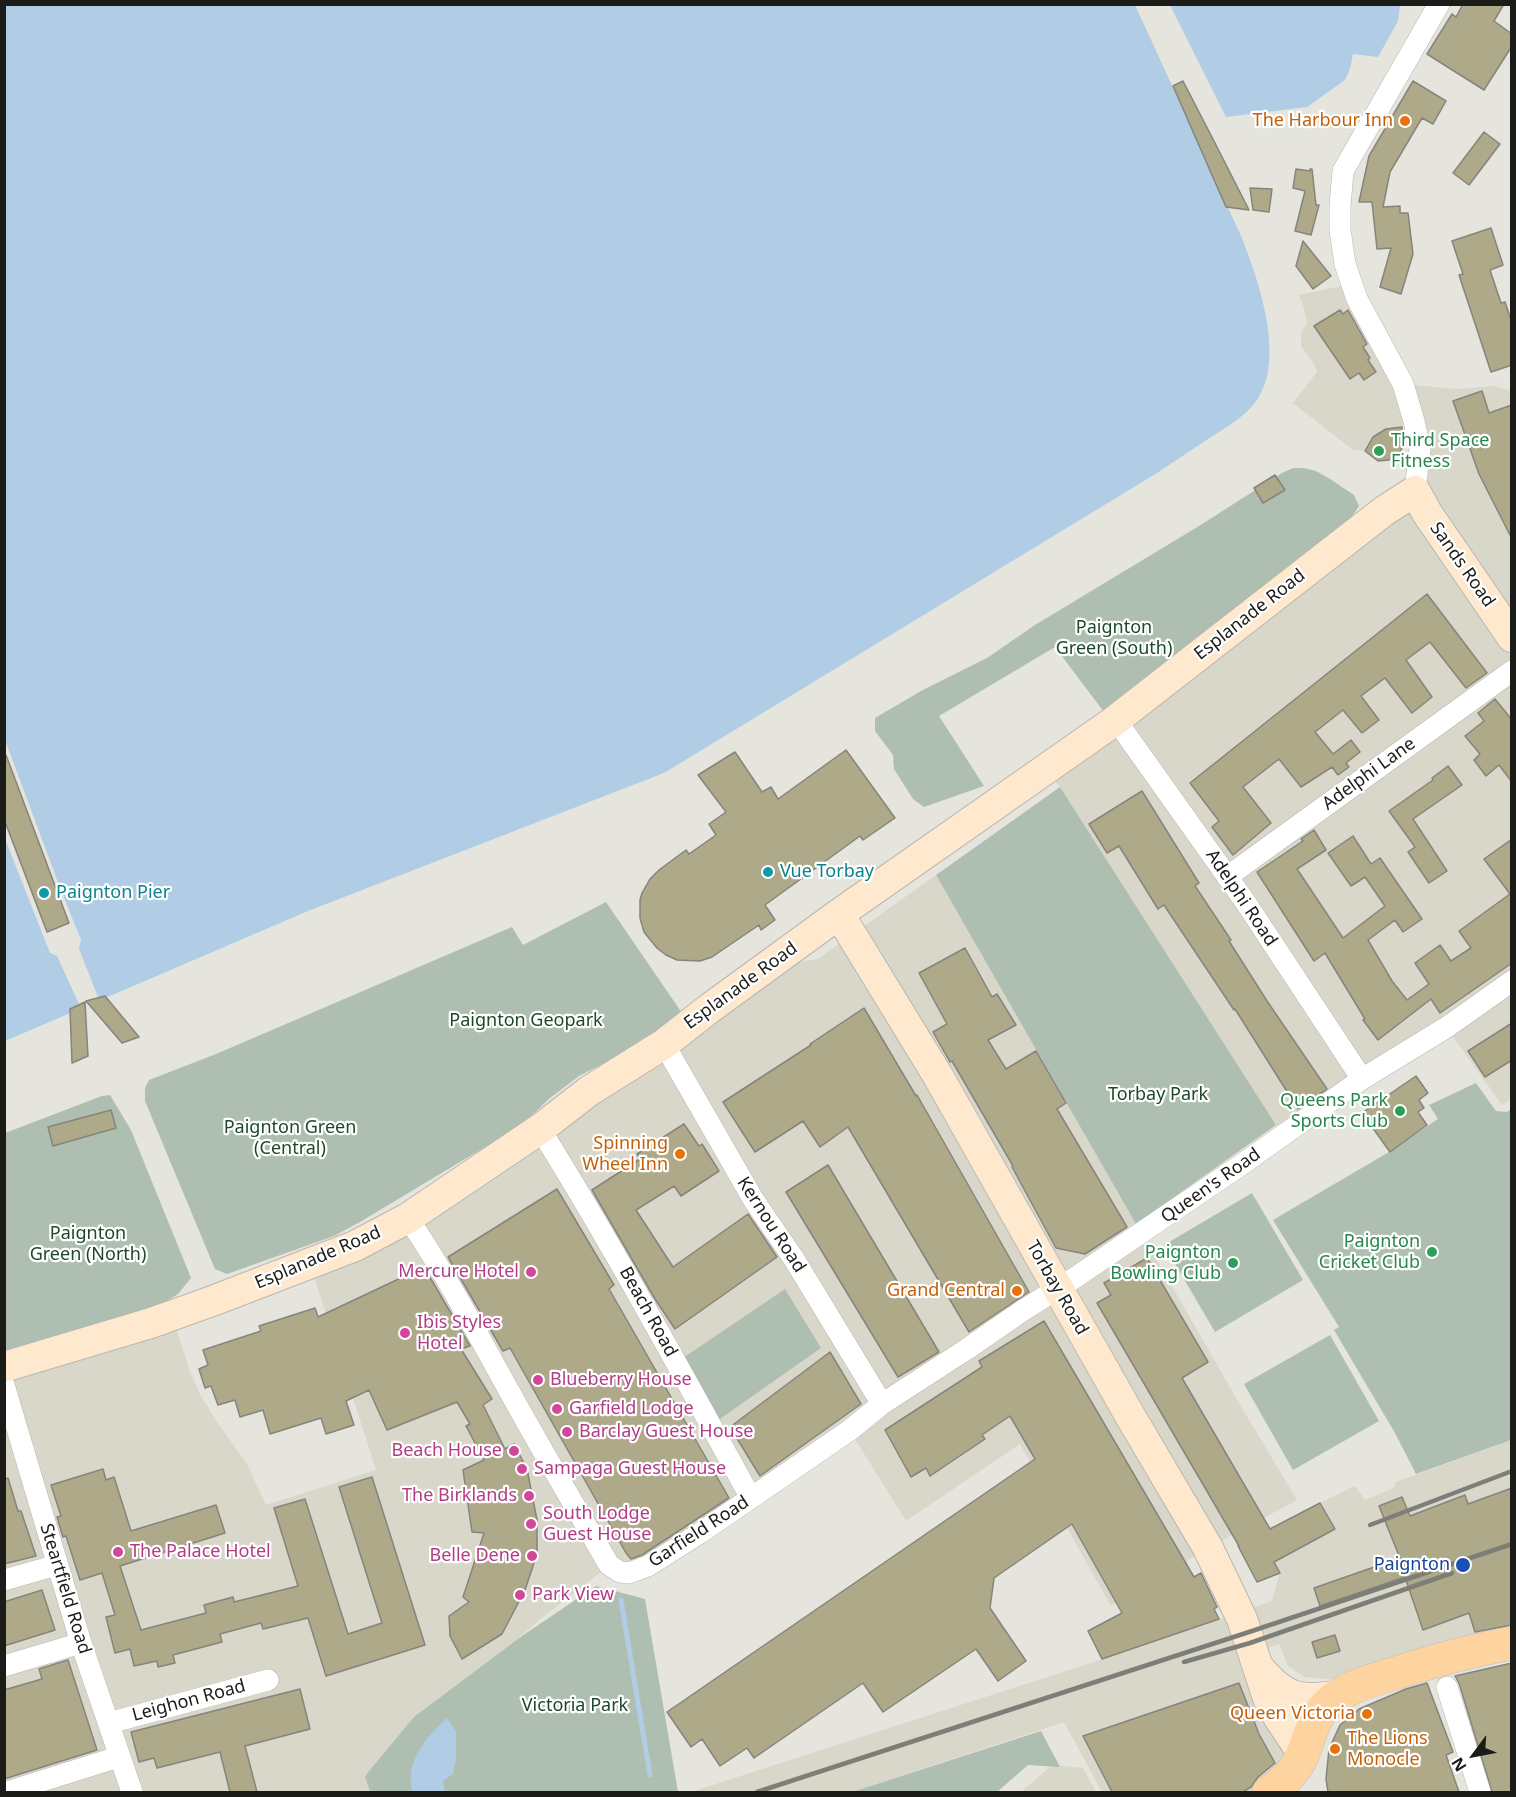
<!DOCTYPE html>
<html>
<head>
<meta charset="utf-8">
<style>
  body { margin:0 }
  #map { position:relative; width:1516px; height:1797px; overflow:hidden; background:#e5e4dd; font-family:"Noto Sans",sans-serif }
  canvas { display:block }
  .frame { position:absolute; inset:0; border:6px solid #1b1b18; pointer-events:none }
  .north { position:absolute; left:1444px; top:1725px; width:60px; height:60px; -webkit-text-stroke:4px #fff; paint-order:stroke; rotate:238deg; font-size:16px; font-weight:700; line-height:24px; text-align:center; color:#1b1b18 }
  .north::after { content:''; display:block; margin:auto; width:21px; height:27px; background:#1b1b18; clip-path:polygon(50% 0,100% 100%,50% 72%,0 100%) }
</style>
</head>
<body>
<div id="map">
<canvas width="1516" height="1797"></canvas>
<div class="frame"></div>
<div class="north">N</div>
</div>
<script>
const ctx = document.querySelector('canvas').getContext('2d');
ctx.lineJoin = 'round';
function fill(path, color) {
  ctx.fillStyle = color;
  ctx.fill(path, 'evenodd');
}
function strokePath(path, color, width, dash) {
  ctx.strokeStyle = color;
  ctx.lineWidth = width;
  ctx.lineCap = dash ? 'butt' : 'round';
  ctx.setLineDash(dash || []);
  ctx.stroke(path);
}
function write(font, color, halo, rows, align = 'center') {
  ctx.font = font + ' "Noto Sans",sans-serif';
  ctx.lineWidth = 4.5;
  ctx.setLineDash([]);
  ctx.textBaseline = 'middle';
  ctx.strokeStyle = halo;
  ctx.fillStyle = color;
  for (const [text, x, y, turn = 0] of rows) {
    ctx.save();
    ctx.translate(x, y);
    ctx.rotate((+turn || 0) * Math.PI / 180);
    ctx.textAlign = isNaN(turn) ? turn : align;
    if (halo) ctx.strokeText(text, 0, 0);
    ctx.fillText(text, 0, 0);
    ctx.restore();
  }
}
fill(new Path2D(`
  M1342 286 1350 309 1372 341 1400 400 1404 419 1402 427 1385 429 1373 437 1365 451 1353 450 1293 403 1317 372 1314 364 1301 346V333L1307 323 1303 305 1299 295Z
  M1403 384 1457 389 1494 386 1511 391V1099L1502 1105 1446 1027 1282 1136 1276 1125 1060 787 1045 770 1415 491Z
  M936 875 1239 1403 1297 1500 1208 1548 1111 1606 1020 1444 906 1521 850 1431 648 1566H609L539 1620 365 1775 370 1792H5L4 1380 175 1325 190 1372 201 1396 215 1419 247 1464 266 1505 376 1470 313 1273 710 1008 770 984 800 962 818 959Z
  M1511 1440V1626L1338 1680 1305 1677 1288 1666 1279 1644 1240 1658 1293 1759 1264 1792H1102L1064 1722 852 1792H691L1128 1651 1272 1601 1280 1573 1274 1562 1335 1530 1320 1503 1355 1486 1365 1500 1394 1488 1396 1482Z
  M1052 1765 1083 1768 1096 1792H1021Z`), '#d9d7c9');
fill(new Path2D(`
  M1293 468H1303L1316 471 1330 479 1354 495 1359 506 1351 518 1225 620 1104 712 1055 647 939 716 984 786 924 807 913 799 894 769 893 755 875 731V718L921 691 987 658 1035 625 1199 526 1282 473Z
  M1060 787 1276 1125 1136 1224 936 875Z
  M606 902 682 1013 622 1054 579 1076 550 1098 520 1126 360 1222 334 1236 227 1274 215 1269 145 1101V1088L149 1080 216 1054 512 927 523 945Z
  M1476 1083 1496 1111 1507 1112 1511 1109V1440L1416 1474 1395 1433 1334 1330 1339 1327 1273 1220 1389 1152 1438 1119 1429 1105Z
  M110 1095 131 1130 191 1278 178 1294 155 1308 5 1357V1133L102 1096Z
  M1252 1193 1303 1280 1215 1332 1164 1245Z
  M785 1289 821 1348 717 1421 683 1358Z
  M1330 1335 1379 1421 1293 1470 1244 1384Z
  M596 1586 645 1599 678 1792H370L365 1776 414 1717 522 1636Z
  M1041 1731 1060 1767 1028 1765 997 1792H852Z`), '#aebfb1');
fill(new Path2D(`
  M5 5H1135L1241 236C1258 278 1286 358 1257 400 1246 416 1227 427 1211 437 1193 449 1175 461 1157 473L664 773 308 911 5 1041Z
  M1170 5H1400L1398 21 1378 57 1353 54 1350 69 1345 80 1307 107 1226 117Z
  M447 1718 456 1731V1760L453 1774 443 1781 445 1792H416L412 1790C405 1762 427 1736 447 1718Z`), '#b1cde5');
fill(new Path2D(`
  M5 740 59 885 81 940 79 949 98 997 105 996 108 1000 70 1016V1009L79 1004 57 956 50 953 4 836Z`), '#e5e4dd');
strokePath(new Path2D(`
  M621 1600 650 1775`), '#b1cde5', 5);
const building = new Path2D(`
  M1463 4H1504L1494 21 1512 34V46L1484 90 1427 54 1452 14 1456 17Z
  M1183 81 1216 145 1249 210 1226 207 1173 86Z
  M1413 81 1446 101 1433 124 1422 118 1390 172 1383 207 1400 206V213H1408L1413 254 1401 294 1380 287 1391 248 1377 249 1372 202H1359L1369 156Z
  M1484 132 1500 144 1469 185 1453 173Z
  M1296 169 1310 171V169H1312L1316 205H1319L1311 235 1295 231 1305 191 1293 188Z
  M1250 188 1272 189 1269 212 1253 210Z
  M1491 228 1503 265 1490 270 1501 303 1505 302 1512 323V365L1491 372 1459 275 1463 274 1452 241Z
  M1303 241 1331 276 1313 289 1296 266Z
  M1340 310 1343 314 1348 310 1367 344 1363 347 1370 358 1368 360 1376 372 1364 380 1359 373 1350 379 1314 326Z
  M1482 391 1489 413 1512 405V539L1479 474 1453 401Z
  M1402 427 1404 444 1400 452 1389 460 1378 461 1365 451 1373 437 1386 429Z
  M1275 475 1285 490 1263 503 1254 488Z
  M1427 594 1487 673 1466 688 1430 642 1406 660 1432 697 1412 713 1385 678 1361 696 1379 720 1362 733 1343 710 1315 732 1333 754 1351 740 1360 752 1346 763 1349 767 1338 775 1332 767 1301 787 1279 759 1243 787 1271 823 1233 855 1212 827 1219 821 1190 783Z
  M1495 699 1512 720V782L1499 765 1486 776 1474 760 1480 754 1465 736 1484 721 1478 713Z
  M846 750 895 818 863 840 860 836 765 905 775 920 761 930 759 925 712 957 700 961 677 960 666 955 657 948 644 932 640 918V900L642 893 650 879 659 870 686 850 689 854 716 835 709 824 726 812 698 775 735 752 762 792 771 787 778 799Z
  M4 755H6L69 923 47 932 4 819Z
  M1448 766 1462 785 1413 819 1447 871 1429 883 1408 852 1415 847 1389 811 1433 780 1432 778Z
  M1142 791 1199 883 1195 886 1231 940 1229 941 1267 1001 1327 1089 1298 1109 1235 1009 1234 1010 1164 905 1158 909 1119 846 1107 853 1089 824Z
  M1314 830 1326 850 1297 869 1343 938 1385 906 1365 877 1351 886 1328 853 1353 836 1371 864 1380 858 1422 919 1403 932 1395 920 1368 940 1392 981 1407 1000 1429 984 1415 963 1440 945 1451 961 1471 948 1459 931 1510 894 1484 859 1512 839V963L1440 1013 1431 999 1378 1040 1363 1020 1365 1019 1325 953 1314 961 1257 872 1303 841 1301 839Z
  M965 948 992 997 997 994 1016 1025 988 1040 1006 1069 1036 1051 1066 1103 1057 1109 1127 1227 1085 1254 1056 1248 1012 1167 1013 1166 952 1061 950 1062 933 1032 947 1024 919 973Z
  M105 996 139 1037 122 1043 86 1001Z
  M85 1002 88 1056 72 1063 70 1009Z
  M864 1008 916 1096 917 1095 1029 1292 969 1332 848 1127 820 1147 803 1121 755 1152 723 1102 811 1045 810 1044Z
  M1512 1023V1060L1485 1077 1468 1051Z
  M1416 1076 1428 1093 1419 1100 1424 1108 1418 1112 1427 1125 1390 1152 1362 1113Z
  M111 1110 116 1128 53 1146 48 1127Z
  M684 1124 699 1146 702 1144 719 1171 681 1196 674 1186 636 1210 673 1267 748 1214 777 1257 675 1329 655 1299 592 1190 640 1159 637 1154Z
  M828 1165 939 1352 898 1377 786 1192Z
  M557 1189 614 1285 609 1289 729 1498 642 1555 631 1559 626 1553 510 1348 503 1351 448 1257Z
  M1147 1258 1208 1362 1182 1378 1270 1529 1320 1503 1335 1529 1274 1562 1280 1573 1257 1582 1238 1546H1239L1097 1303 1111 1295 1104 1283Z
  M424 1267 470 1346 461 1349 492 1399 483 1405 505 1449 514 1444 527 1469 537 1520V1554L525 1590 502 1634 462 1659 450 1636 449 1616 469 1602 463 1597 484 1533 472 1532 463 1470 484 1460 466 1426 470 1424 457 1402 387 1430 369 1390 346 1401 354 1425 326 1434 321 1418 270 1434 263 1410 240 1417 235 1400 218 1405 211 1386 205 1388 199 1369 208 1365 203 1350 261 1331 259 1326 315 1308 318 1317Z
  M1044 1321 1194 1577 1201 1573 1217 1607 1214 1609 1219 1619 1102 1659 1088 1631 1122 1613 1072 1524 994 1578 990 1608 1026 1661 998 1681 976 1649 883 1712 863 1683 754 1758 747 1748 720 1766 702 1739 691 1747 667 1712 1035 1459 1010 1416 982 1435 985 1439 930 1476 926 1468 911 1477 885 1430 982 1367 979 1361Z
  M830 1352 861 1404 760 1476 730 1427Z
  M103 1469 106 1480 114 1477 131 1531 216 1505 225 1533 120 1566 141 1630 206 1613 204 1605 233 1597 234 1602 298 1586 274 1508 305 1499 348 1634 382 1623 339 1487 372 1477 425 1645 326 1676 308 1618 263 1629 261 1623 220 1634 222 1642 173 1655 175 1663 158 1667 157 1661 134 1666 130 1649 115 1653 106 1617 115 1615 102 1573 80 1580 66 1536 63 1537 57 1517 61 1516 51 1485Z
  M8 1478 18 1511H21L36 1556 4 1564V1479Z
  M1512 1488V1625L1475 1632 1469 1613 1423 1630 1405 1577 1320 1606 1314 1588 1400 1558 1379 1506 1402 1497 1410 1516 1465 1495 1468 1504Z
  M42 1590 55 1630 4 1646V1602Z
  M1335 1635 1340 1651 1317 1658 1312 1642Z
  M68 1660 97 1750 4 1779V1690L42 1679 39 1669Z
  M1512 1663V1792H1492L1459 1683 1455 1676Z
  M1239 1683 1259 1734 1275 1763 1258 1777 1251 1787 1243 1792H1112L1083 1736Z
  M1427 1683 1453 1752 1446 1755 1459 1792H1328L1326 1779 1329 1749 1340 1725 1359 1709 1406 1689Z
  M300 1689 310 1729 245 1746 257 1792H230L220 1752 157 1768 154 1758 139 1762 131 1732Z`);
fill(building, '#aea989');
strokePath(building, '#85847d', 1.5);
const minor = new Path2D(`
  M1415 491 1420 448 1414 421 1403 384 1357 299 1345 264 1340 230V206L1343 171 1439 4
  M1116 720 1246 903 1362 1079
  M1227 877 1512 671
  M664 1044 753 1199 794 1259 882 1404
  M540 1129C615 1249 682 1374 751 1498
  M408 1218C452 1284 488 1354 527 1423 554 1471 582 1518 609 1565L620 1572 629 1573 648 1566 700 1533 850 1430 882 1404 967 1349 1022 1311 1076 1277 1241 1165 1362 1079 1447 1027 1512 981
  M4 1385 81 1643 132 1792
  M4 1580 57 1565
  M4 1666 81 1643
  M1447 1687 1480 1792
  M109 1723 268 1680
  M7 1792 118 1757`);
const secondary = new Path2D(`
  M839 914 938 1076 1129 1414 1208 1548 1242 1619 1268 1698 1279 1718 1303 1754
  M4 1367 151 1323 215 1300 355 1246 408 1218 540 1129 589 1091 664 1044 710 1008 839 914 1113 722 1384 511 1415 491 1427 513 1512 637
  M1260 1669C1286 1699 1299 1701 1338 1696`);
const primary = new Path2D(`
  M1269 1792C1284 1782 1298 1769 1304 1751 1309 1739 1312 1724 1320 1713 1339 1686 1376 1680 1405 1670 1440 1659 1475 1650 1512 1643`);
strokePath(minor, '#b8b7b0', 22);
strokePath(secondary, '#b8b7b0', 32);
strokePath(primary, '#bfbfbe', 34);
strokePath(minor, '#fff', 21);
strokePath(secondary, '#fee9cf', 30);
strokePath(primary, '#fdd3a0', 33);
strokePath(new Path2D(`
  M1370 1525 1512 1471
  M1184 1662 1250 1643 1452 1573
  M757 1792 1246 1633 1512 1544`), '#7e7e79', 4.5);
for (const [x, y, r, color] of [
  [1405,121,6,"#e8710a"],
  [1379,451,6,"#2e9e5b"],
  [768,872,6,"#0f9aa8"],
  [44,893,6,"#0f9aa8"],
  [1400,1111,6,"#2e9e5b"],
  [680,1154,6,"#e8710a"],
  [1432,1252,6,"#2e9e5b"],
  [1233,1263,6,"#2e9e5b"],
  [531,1272,6,"#d1479c"],
  [1017,1291,6,"#e8710a"],
  [405,1333,6,"#d1479c"],
  [538,1380,6,"#d1479c"],
  [557,1409,6,"#d1479c"],
  [567,1432,6,"#d1479c"],
  [514,1451,6,"#d1479c"],
  [522,1469,6,"#d1479c"],
  [529,1496,6,"#d1479c"],
  [531,1524,6,"#d1479c"],
  [118,1552,6,"#d1479c"],
  [532,1556,6,"#d1479c"],
  [1463,1565,8,"#1a4fb4"],
  [520,1595,6,"#d1479c"],
  [1367,1714,6,"#e8710a"],
  [1335,1749,6,"#e8710a"]
]) {
  const dot = new Path2D();
  dot.arc(x, y, r, 0, 2 * Math.PI);
  ctx.fillStyle = color;
  ctx.fill(dot);
  strokePath(dot, '#fff', 2);
}
write('18px', '#c56008', '#fff', [
  ["The Harbour Inn",1393,121],
  ["Spinning",668,1144],
  ["Wheel Inn",668,1165],
  ["Grand Central",1005,1291],
  ["Queen Victoria",1355,1714],
  ["The Lions",1347,1739,"left"],
  ["Monocle",1347,1760,"left"]
], 'right');
write('18px', '#27864d', '#fff', [
  ["Third Space",1391,441,"left"],
  ["Fitness",1391,462,"left"],
  ["Queens Park",1388,1101],
  ["Sports Club",1388,1122],
  ["Paignton",1420,1242],
  ["Cricket Club",1420,1263],
  ["Paignton",1221,1253],
  ["Bowling Club",1221,1274]
], 'right');
write('18px', '#1b1b18', '#fff', [
  ["Sands Road",1462,565,55],
  ["Esplanade Road",1250,615,-38],
  ["Adelphi Lane",1369,774,-36],
  ["Adelphi Road",1241,898,56],
  ["Esplanade Road",741,986,-36],
  ["Queen's Road",1211,1186,-35],
  ["Kernou Road",771,1225,57],
  ["Esplanade Road",318,1258,-23],
  ["Torbay Road",1057,1288,60],
  ["Beach Road",648,1312,61],
  ["Garfield Road",699,1532,-33],
  ["Steartfield Road",65,1589,73],
  ["Leighon Road",189,1701,-15]
]);
write('18px', '#1c4929', '#fff', [
  ["Paignton",1114,628],
  ["Green (South)",1114,649],
  ["Paignton Geopark",526,1021],
  ["Torbay Park",1158,1095],
  ["Paignton Green",290,1128],
  ["(Central)",290,1149],
  ["Paignton",88,1234],
  ["Green (North)",88,1255],
  ["Victoria Park",575,1706]
]);
write('18px', '#0d838f', '#fff', [
  ["Vue Torbay",780,872],
  ["Paignton Pier",56,893]
], 'left');
write('18px', '#b23c85', '#fff', [
  ["Mercure Hotel",519,1272,"right"],
  ["Ibis Styles",417,1323],
  ["Hotel",417,1344],
  ["Blueberry House",550,1380],
  ["Garfield Lodge",569,1409],
  ["Barclay Guest House",579,1432],
  ["Beach House",502,1451,"right"],
  ["Sampaga Guest House",534,1469],
  ["The Birklands",517,1496,"right"],
  ["South Lodge",543,1514],
  ["Guest House",543,1535],
  ["The Palace Hotel",130,1552],
  ["Belle Dene",520,1556,"right"],
  ["Park View",532,1595]
], 'left');
write('18px', '#164399', '#fff', [
  ["Paignton",1450,1565]
], 'right');
</script>
</body>
</html>
